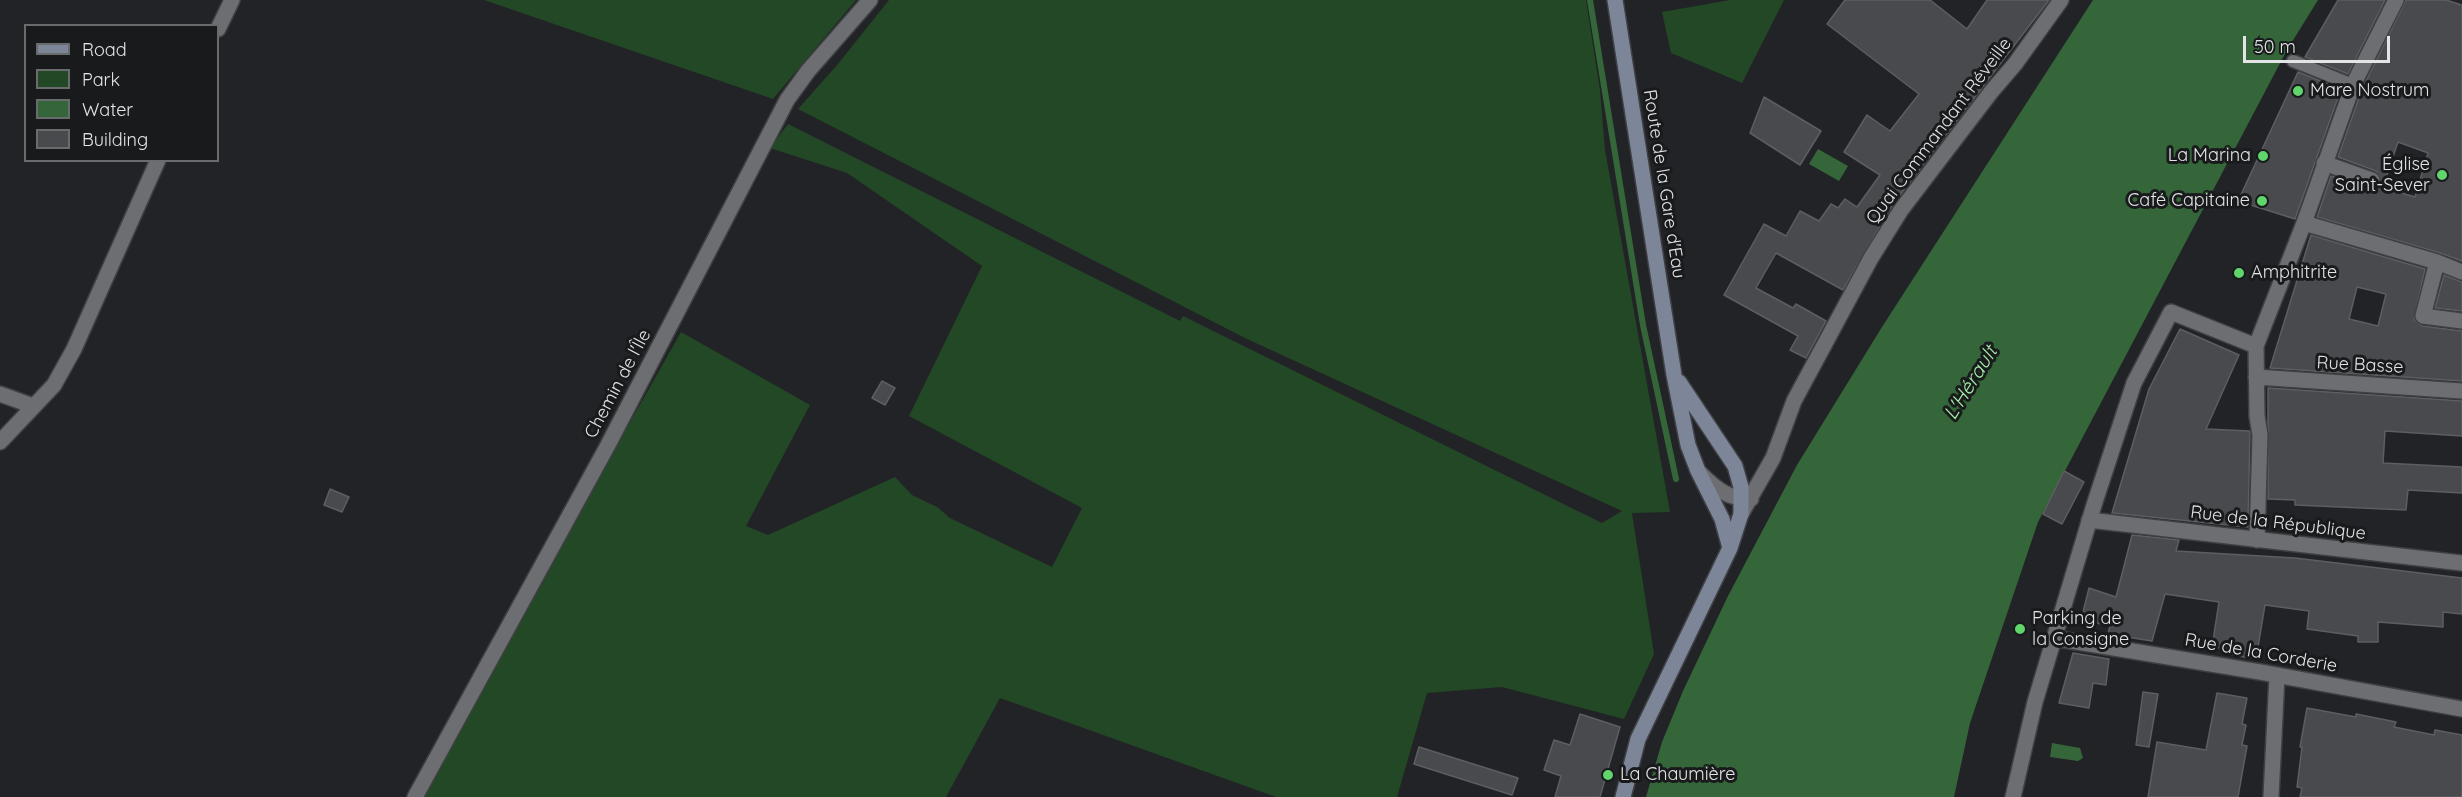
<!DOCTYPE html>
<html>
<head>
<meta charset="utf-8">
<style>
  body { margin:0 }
  #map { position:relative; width:2462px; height:797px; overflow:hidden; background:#222326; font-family:Quicksand,sans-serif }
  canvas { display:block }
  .legend { position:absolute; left:24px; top:24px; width:195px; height:138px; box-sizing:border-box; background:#181a1c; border:2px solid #6a6b6d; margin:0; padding:8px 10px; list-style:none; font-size:18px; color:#e4e4e6 }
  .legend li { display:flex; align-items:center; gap:12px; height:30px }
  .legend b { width:30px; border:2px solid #6a6b6d }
  .scale { position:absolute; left:2243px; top:36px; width:147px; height:27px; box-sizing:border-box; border:3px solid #e4e4e6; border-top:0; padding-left:8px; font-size:18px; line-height:21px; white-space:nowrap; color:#e4e4e6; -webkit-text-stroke:4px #181a1c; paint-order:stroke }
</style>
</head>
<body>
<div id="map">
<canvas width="2462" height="797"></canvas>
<ul class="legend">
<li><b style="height:8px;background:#7d8598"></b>Road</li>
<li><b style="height:16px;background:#224825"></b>Park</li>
<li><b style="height:16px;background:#356639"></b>Water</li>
<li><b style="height:16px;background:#494a4d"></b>Building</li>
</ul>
<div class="scale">50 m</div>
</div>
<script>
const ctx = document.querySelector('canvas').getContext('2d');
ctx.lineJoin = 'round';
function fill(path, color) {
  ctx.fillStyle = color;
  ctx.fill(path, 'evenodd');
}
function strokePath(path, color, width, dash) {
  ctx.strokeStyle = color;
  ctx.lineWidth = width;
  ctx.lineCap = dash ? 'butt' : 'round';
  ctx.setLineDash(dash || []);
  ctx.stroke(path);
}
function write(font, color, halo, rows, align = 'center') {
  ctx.font = font + ' Quicksand,sans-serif';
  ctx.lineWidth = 6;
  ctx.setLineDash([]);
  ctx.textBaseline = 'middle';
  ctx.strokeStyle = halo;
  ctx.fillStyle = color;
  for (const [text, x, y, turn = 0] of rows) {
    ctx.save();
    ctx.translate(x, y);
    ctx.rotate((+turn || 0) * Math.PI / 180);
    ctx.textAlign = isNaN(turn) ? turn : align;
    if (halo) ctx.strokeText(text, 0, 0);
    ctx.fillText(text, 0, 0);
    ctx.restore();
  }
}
fill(new Path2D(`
  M484 0H856L773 99Z
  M889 0H1586L1600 90 1605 150 1670 512 1632 513 1654 654 1624 719 1502 687 1427 693 1397 797H1276L1000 698 946 797H423L478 691 681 332 810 405 746 526 768 535 895 477 912 495 937 507 950 518 1052 567 1082 508 909 416 982 266 847 173 770 148 788 124 1180 321 1183 316 1602 523 1622 511 1247 339 798 109 838 64Z
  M1730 0H1784L1742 83 1671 53 1662 12Z`), '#224825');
fill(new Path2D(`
  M2093 0H2318L2287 50 2038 522 1970 723 1954 797H1646L1662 742 1683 691 1728 596 1797 465 1882 327Z
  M1818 149 1848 166 1839 181 1809 164Z
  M2052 743 2080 748 2083 758 2078 761 2050 757Z`), '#356639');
strokePath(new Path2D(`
  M1590 0 1643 325 1676 479`), '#356639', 6);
const building = new Path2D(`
  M1845 0H1930L1967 29 1987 0H2049L1893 204 1843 290 1776 253 1756 288 1793 308 1796 304 1826 321 1806 358 1790 350 1798 336 1724 295 1764 224 1786 236 1800 211 1819 221 1831 204 1838 208 1845 199 1857 207 1880 175 1844 152 1867 115 1890 131 1919 94 1827 24Z
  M2338 0H2385L2348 74 2305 57Z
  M2406 0H2446L2462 5V261L2440 253 2317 217 2331 176 2369 189 2378 188 2381 184V178L2376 171 2338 157 2362 89ZM2398 142 2428 153 2415 197 2383 187Z
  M2298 72 2341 89 2295 219 2238 201Z
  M1764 97 1821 131 1800 165 1750 133Z
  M2311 235 2425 269 2414 320 2422 326 2462 331V381L2270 368ZM2357 287 2386 294 2378 326 2349 319Z
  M2444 275 2462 282V311L2435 308Z
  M2180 329 2239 355 2206 429 2250 431 2248 527 2112 513 2149 389Z
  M882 381 895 388 885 405 872 398Z
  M2268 388 2462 401V436L2385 431 2383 463 2462 467V493L2408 490 2406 510 2295 505V500L2268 499Z
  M2064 471 2084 482 2062 524 2043 514Z
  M330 489 349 497 342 512 324 505Z
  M2132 535 2179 540 2176 551 2295 558 2462 578V614L2443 612V627L2378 622V642H2358V636L2307 629 2309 611 2265 605 2256 659 2227 654 2228 649 2212 647 2219 602 2165 594 2152 641 2108 634 2110 626 2083 620V612L2089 588 2116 597Z
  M2073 653 2109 659 2106 685 2093 683 2089 708 2059 703Z
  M2143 692 2158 694 2149 747 2136 745Z
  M2217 693 2247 698 2242 724 2246 725 2242 745 2247 746 2238 797H2148L2157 742 2206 750Z
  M2307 708 2356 717V714L2396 722 2394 727 2434 735 2435 730 2462 735V797H2300L2302 788 2297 787 2302 747H2300Z
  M1580 714 1620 727 1600 797H1555L1561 776 1544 770 1554 740 1570 745Z
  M1419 747 1518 778 1512 795 1414 764Z`);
fill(building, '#494a4d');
strokePath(building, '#5c5e61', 1.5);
const pedestrian = new Path2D(`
  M2293 61 2353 85`);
const minor = new Path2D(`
  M218 29 232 0
  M2324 163 2372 180
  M2304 223 2437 262 2462 272
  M2437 262 2423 316 2462 321
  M2256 346 2257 416 2260 435 2257 540
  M2256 377 2462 391
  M0 394 33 406
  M0 442 54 385 74 349 158 160
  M1700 473C1716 489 1728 499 1751 499
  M1741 514 1773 458 1794 401 1871 258 1901 210 1991 92 2015 64 2061 0
  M2089 520 2462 563
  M2053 638 2260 672 2462 709
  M415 797 608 445 787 100 808 71 870 0
  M2013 797 2035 702 2094 505 2134 383 2171 312 2256 346 2304 223 2353 85 2396 0
  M2271 797 2277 675`);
const secondary = new Path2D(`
  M1615 0 1674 375 1688 445 1698 471 1722 519 1730 548
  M1623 797 1638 739 1730 548 1741 514V487L1735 466 1679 382`);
strokePath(pedestrian, '#3f4043', 15);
strokePath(minor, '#3f4043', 18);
strokePath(secondary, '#3f4043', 18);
strokePath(pedestrian, '#6d6e71', 12);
strokePath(minor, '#6d6e71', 15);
strokePath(secondary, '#7d8598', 15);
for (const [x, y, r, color] of [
  [2298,91,6,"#5fd56b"],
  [2263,156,6,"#5fd56b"],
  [2442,175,6,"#5fd56b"],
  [2262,201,6,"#5fd56b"],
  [2239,273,6,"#5fd56b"],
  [2020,629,6,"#5fd56b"],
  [1608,775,6,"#5fd56b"]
]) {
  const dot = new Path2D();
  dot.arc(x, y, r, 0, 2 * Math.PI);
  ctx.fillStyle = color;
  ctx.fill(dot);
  strokePath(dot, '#181a1c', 2);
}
write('18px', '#e4e4e6', '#181a1c', [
  ["Mare Nostrum",2310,91],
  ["La Marina",2251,156,"right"],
  ["Église",2430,165,"right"],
  ["Saint-Sever",2430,186,"right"],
  ["Café Capitaine",2250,201,"right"],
  ["Amphitrite",2251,273],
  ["Parking de",2032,619],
  ["la Consigne",2032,640],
  ["La Chaumière",1620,775]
], 'left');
write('18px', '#e4e4e6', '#181a1c', [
  ["Quai Commandant Réveille",1939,131,-53],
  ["Route de la Gare d'Eau",1664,184,81],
  ["Rue Basse",2360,365,3],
  ["Chemin de l'Île",618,384,-62],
  ["Rue de la République",2278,523,7],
  ["Rue de la Corderie",2261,653,10]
]);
write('italic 20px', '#a6efa9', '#181a1c', [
  ["L'Hérault",1971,383,-58]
]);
</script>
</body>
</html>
